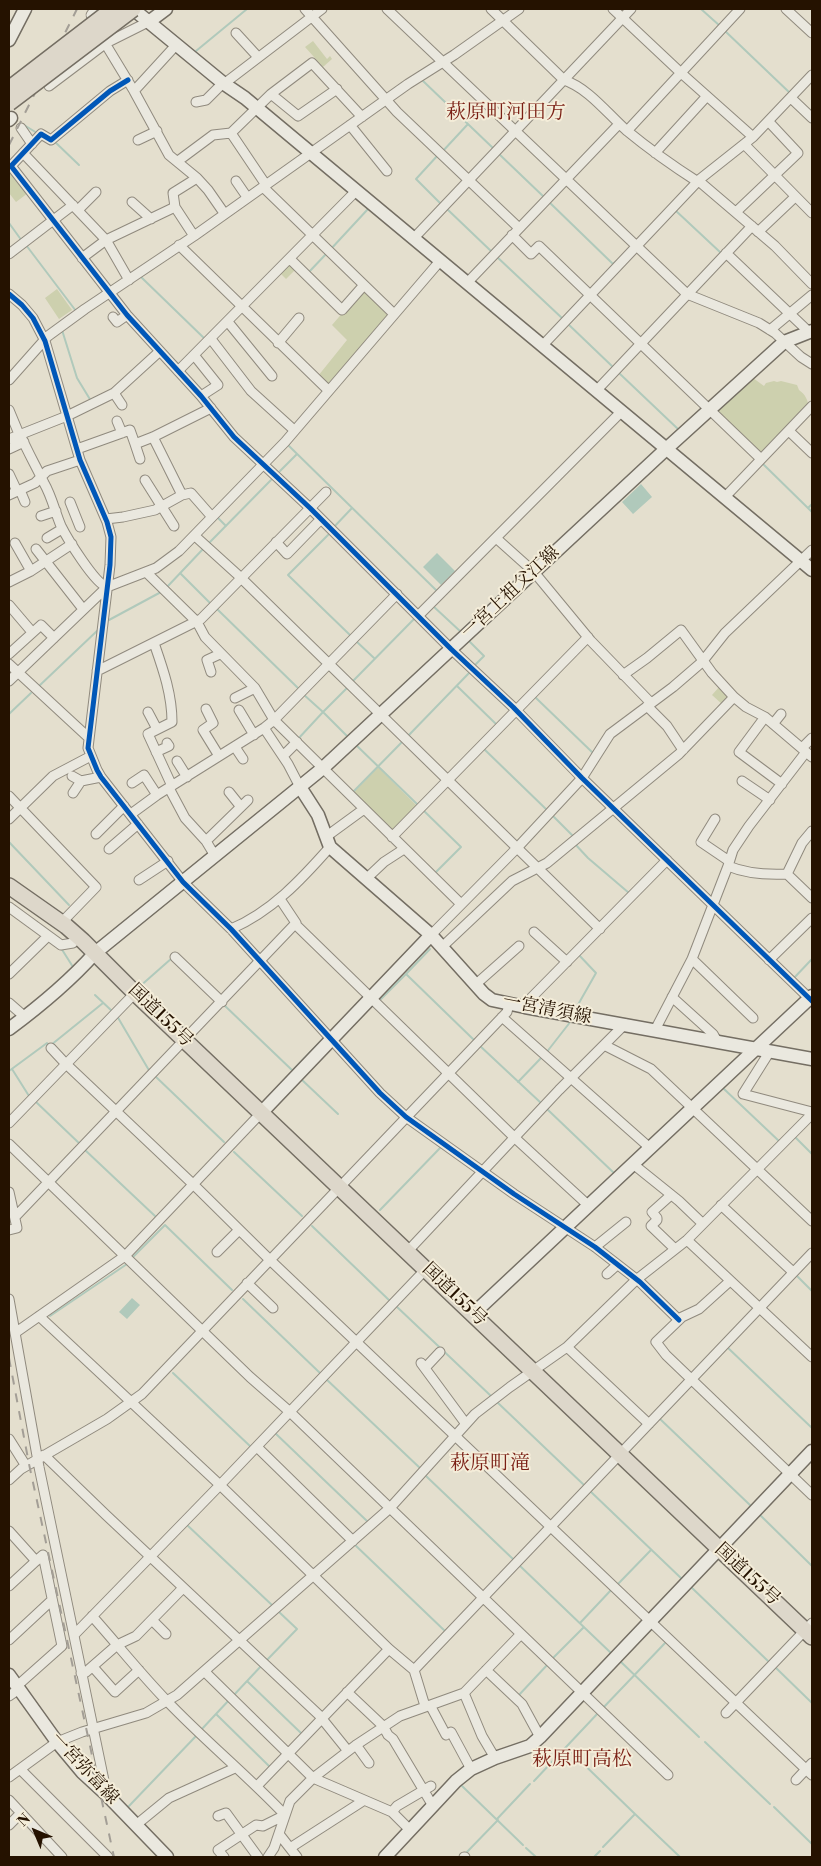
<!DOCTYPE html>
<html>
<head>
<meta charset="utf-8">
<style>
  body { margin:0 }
  #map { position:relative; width:821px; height:1866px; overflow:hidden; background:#e4dfce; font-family:"Libre Bodoni",serif }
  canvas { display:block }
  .frame { position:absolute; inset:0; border:10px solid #251200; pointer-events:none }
  .north { position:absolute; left:10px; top:1806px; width:50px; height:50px; -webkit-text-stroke:4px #f4edd9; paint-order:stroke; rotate:315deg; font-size:14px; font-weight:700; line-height:20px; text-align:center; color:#251200 }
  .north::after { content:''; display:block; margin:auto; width:18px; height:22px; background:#251200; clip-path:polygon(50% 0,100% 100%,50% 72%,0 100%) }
</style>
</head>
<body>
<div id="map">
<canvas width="821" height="1866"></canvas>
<div class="frame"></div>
<div class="north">N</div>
</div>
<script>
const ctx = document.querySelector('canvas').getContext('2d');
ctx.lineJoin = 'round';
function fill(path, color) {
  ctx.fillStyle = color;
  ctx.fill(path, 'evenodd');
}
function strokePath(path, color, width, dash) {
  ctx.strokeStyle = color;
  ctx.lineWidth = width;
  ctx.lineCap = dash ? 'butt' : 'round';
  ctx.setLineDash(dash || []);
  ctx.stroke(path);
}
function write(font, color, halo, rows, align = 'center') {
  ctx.font = font + ' "Libre Bodoni","Noto Serif JP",serif';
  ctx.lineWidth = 4;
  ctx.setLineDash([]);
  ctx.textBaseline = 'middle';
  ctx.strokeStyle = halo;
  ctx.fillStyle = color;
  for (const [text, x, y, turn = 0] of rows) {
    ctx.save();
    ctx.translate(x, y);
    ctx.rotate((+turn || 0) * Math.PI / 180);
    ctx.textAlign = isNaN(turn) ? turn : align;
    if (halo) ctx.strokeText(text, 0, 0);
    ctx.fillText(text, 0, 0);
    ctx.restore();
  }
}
fill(new Path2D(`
  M313 41 327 59 330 56 332 59 323 67 305 47Z
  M11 171 28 193 16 202 9 193V173Z
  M290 260 297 268 286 279 278 271Z
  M364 288 389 314 327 385 318 376 347 340 332 325Z
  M57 289 72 310 59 319 45 298Z
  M753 378 764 386 766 383 774 381 777 382 781 381 797 385 799 390C805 394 809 401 808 408L759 454 712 411Z
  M720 686 728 695 729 698 723 705 712 695Z
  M378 767 418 807 395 831H391L353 793Z`), '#cdd0ae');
fill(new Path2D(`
  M641 484 652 497 633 514 622 502Z
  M437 553 455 571 441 585 423 567Z
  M132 1298 140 1305 127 1319 119 1312Z`), '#b0c9bb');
strokePath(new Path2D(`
  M701 9 720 26
  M724 30 791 94
  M196 51 247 9
  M422 80 494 149
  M24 125 37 133
  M54 141 79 165
  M442 152 468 124
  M498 153 545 198
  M438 155 416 179 442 205
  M548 201 613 264 619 259
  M446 208 492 252
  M675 210 721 253
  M9 223 22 241
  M26 245 76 311
  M330 250 368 209
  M496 256 563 319
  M308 273 327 253
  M141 277 206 340
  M567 323 614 368
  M62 330 77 378 91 401
  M165 351 179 365
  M619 373 679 430
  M288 445 438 592
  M762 463 812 512
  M280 471 297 454
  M808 508 812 504
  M217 517 226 526
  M333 528 352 508
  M331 532 288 575 351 636
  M210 542 271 480
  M180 573 212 605
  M167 587 203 549
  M433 606 461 632
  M216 608 300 690
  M109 620 161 592
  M468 640 484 656 475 665
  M356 641 374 658
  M352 682 415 618
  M457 686 497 725
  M38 687 98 630
  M535 697 593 753 594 751
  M9 714 31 693
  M348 737 323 712 349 686
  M407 737 470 672
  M298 739 323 712 303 694
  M355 744 418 805
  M484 749 548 811
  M352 793 403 741
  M423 810 461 847 436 872
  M552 815 573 836
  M9 842 69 905
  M575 844 588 858 629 893
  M442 930 452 920
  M61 948 73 967
  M430 949 406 974 474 1040
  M793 979 812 959
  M138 988 172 958
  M95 995 113 1012
  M379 1001 406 974
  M223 1004 294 1072
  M575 1010 596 973 578 954
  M117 1016 150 1072
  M51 1045 103 1003
  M479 1045 541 1103
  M546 1053 571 1021
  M12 1069 29 1096
  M293 1070 324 1038
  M9 1071 47 1043 48 1045
  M155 1076 224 1142
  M301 1079 338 1114
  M518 1082 542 1057
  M724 1089 780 1142
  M35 1101 81 1145
  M547 1109 615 1174
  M795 1137 812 1154
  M85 1150 155 1216
  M234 1152 302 1216
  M54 1183 61 1175
  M380 1210 441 1147
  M312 1226 391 1302
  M133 1257 165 1225 232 1290
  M796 1275 812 1291
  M243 1299 321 1374
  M396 1306 491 1396
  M50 1316 127 1264
  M727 1347 812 1428
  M173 1373 251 1447
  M325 1378 421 1469
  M497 1402 585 1486
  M659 1418 751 1506
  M274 1432 368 1522
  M426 1476 514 1560
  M589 1490 683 1580
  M759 1514 812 1566
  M186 1524 273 1606
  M354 1544 446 1632
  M519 1565 612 1654
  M617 1585 651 1550
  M690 1586 769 1662
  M580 1623 612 1589
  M552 1659 584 1627
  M266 1661 297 1629 278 1611
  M620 1661 699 1737
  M774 1666 812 1703
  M247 1681 303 1735
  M233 1696 263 1664
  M518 1696 549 1663
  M602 1709 666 1642
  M216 1714 271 1768
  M201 1730 230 1699
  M705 1742 770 1804
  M566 1747 635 1814
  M534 1781 599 1712
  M459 1786 461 1785 523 1845
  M129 1806 197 1735
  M774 1807 812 1844
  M497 1819 530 1784
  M603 1847 635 1814 680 1857
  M526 1848 536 1857
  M465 1854 498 1820
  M594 1857 600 1851`), '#b0c9bb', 2);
const street = new Path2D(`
  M95 9 91 15 97 30 134 91 169 155 197 178 208 190 224 213
  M305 9 397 112 519 228
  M387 9 687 294 759 323 775 333 801 357 812 364
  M491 9 564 80C588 88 607 113 626 130 649 149 673 166 698 182H700L775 246 812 284
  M613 9 680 72 753 137
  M786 9 812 33
  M236 33 258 57
  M128 80 110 91 51 140 41 134 11 166 127 315 201 396 234 437 310 508 451 649 513 707 582 778 812 1001
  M225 83 322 9
  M49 86 106 43 150 21
  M134 91 177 44
  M271 94 298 116 337 89
  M791 98 812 118
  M196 102 206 100 223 83
  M350 125 387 171
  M21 128 32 144
  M627 131 740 9
  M231 133 266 185
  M138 140 157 131
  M745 145 812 213
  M23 153 106 240 129 280
  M655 153 707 96
  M178 161 213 135 231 133 271 94 312 63 362 117
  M236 181 247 197
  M263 187 394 314
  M132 202 151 219
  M175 207 194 236
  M78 210 96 192
  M736 212 798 153 769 122
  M758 232 795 197
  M512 235 531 254 539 246 761 459
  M413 239 631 9
  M179 245 328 390
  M726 253 809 332
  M9 254 73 205
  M82 258 106 240 175 207 173 193 197 178
  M290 259 342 310 364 285
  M467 283 619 124
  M9 294 22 305 33 318 45 341 80 460 107 522 111 537 110 565 88 748 97 770 101 777 183 882 231 929 380 1093 406 1117 514 1194 595 1247 640 1282 679 1320
  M113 317 117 322 127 315
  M228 322 272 376
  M770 330 812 295
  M211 339 251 391 294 430
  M278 343 299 318
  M543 345 700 179 753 137 812 75
  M194 355 218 385 201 396
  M178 371 356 191
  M9 380 48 336 85 309 194 236 408 84 454 55 519 9
  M597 390 752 226
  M114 393 122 405
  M9 410 19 434
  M117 421 122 433
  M789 431 812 453
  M20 434C27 451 36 466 44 483 52 497 55 512 61 526 67 538 95 584 107 587
  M153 437 182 495 191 493 212 517
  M9 439 67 416 114 393 160 351
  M135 444 140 459
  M9 449 24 442
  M77 449 130 430 135 444 153 437 211 408
  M9 474 17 491
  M145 480 174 526
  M20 490 25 502
  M9 495 35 483 47 471 80 460
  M725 497 812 406
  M70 502 80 527
  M41 516 56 511
  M106 519 123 517 155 510 182 495
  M195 536 238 575 600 929
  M47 538 62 529
  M496 538 534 572 591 641 651 703
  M276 542 287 554 321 519
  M15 543 31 571
  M36 549 83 609
  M146 572 197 622 205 637 255 688 274 720 461 904
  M9 582 31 571 72 544
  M9 605 32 632
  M419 615 621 412
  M154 643C163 669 172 694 172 722L148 734 172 786
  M9 654 41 625 54 638
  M9 664 89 738
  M97 671 201 619 326 492
  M211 672 207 660 220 654
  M623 675 647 658 681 630 712 673 734 697
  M9 681 107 587 156 568 179 551 285 442 440 261
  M235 698 255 688
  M647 706 667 726 683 750
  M206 709 213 723 203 730 219 756
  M239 710 254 735
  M148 712 157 729
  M765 717 739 752 782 784
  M773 724 781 714
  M264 728 288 764 300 787
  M235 747 243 759
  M802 748 812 738
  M156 752 169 746 167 743
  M283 756 297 742
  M177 761 187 777
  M72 776 81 781
  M742 781 770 800
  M132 783 144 775 157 795
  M169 788 185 818 206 841 215 856
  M229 792 241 807
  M73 793 81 781 101 777
  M9 796 96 887 65 919 66 926
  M131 814 157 795 264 728 274 720 397 594
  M9 819 53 776 91 756
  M715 819 701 842 729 861
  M96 834 124 806
  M327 836 364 809
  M392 837 588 637
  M206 841 248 800
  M109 849 138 824
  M728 866 733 850 749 826 806 752
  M787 874 802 843 812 831
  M366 879 384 862 404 849
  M139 880 168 861
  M280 899 296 923 295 924 515 1138 589 1206
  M9 907 61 945 73 943
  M231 929C271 912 301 880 330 847
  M534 932 567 962
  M431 935 517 848 582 778 610 734 673 687 702 662 725 633 812 550
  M442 947 512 881 547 863 679 754 734 697 746 707 765 717 812 757
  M175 957 222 1002
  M692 959 753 1018
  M769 960 812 918
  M9 974 48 936
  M475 985 519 946
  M672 997 713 1034 717 1041
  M9 1003 25 1017
  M525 1007 531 998 667 860
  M502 1017 650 1148
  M655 1030 692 959 728 866C747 874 766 875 787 874L812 898
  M604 1045 651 1069 812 1221
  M51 1048 65 1063 196 1187 270 1260 812 1775
  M770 1051 743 1094 812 1112
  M9 1123 135 993
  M9 1144 250 1377 290 1412 668 1775
  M633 1164 679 1201 702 1223
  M9 1192 17 1228 9 1230
  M671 1195 652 1212 657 1218V1220L651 1226 675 1249
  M721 1205 793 1272
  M15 1217 295 924
  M687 1240 812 1357
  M595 1247 626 1222
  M217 1252 239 1230
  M407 1252 559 1090 625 1024
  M607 1274 617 1265
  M730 1281 699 1309 682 1317 656 1342 666 1355 812 1495
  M247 1283 273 1308
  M9 1299 39 1467 107 1795
  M39 1316 220 1485 389 1649 414 1670 425 1706
  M15 1333 125 1256 262 1112
  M567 1347 649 1424
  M421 1363 466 1424
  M425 1368 440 1352
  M9 1439 26 1466
  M257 1447 353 1541
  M44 1455 106 1515 319 1715 348 1751
  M9 1480 21 1469 107 1419 142 1394 507 1012 509 1004
  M9 1531 36 1561 43 1555 62 1646 17 1686
  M9 1586 36 1561
  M92 1616C117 1644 140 1673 166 1700 204 1740 247 1775 285 1815L263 1826 256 1825 218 1850 224 1857
  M152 1620 166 1634
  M74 1635 220 1485 426 1269
  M9 1640 52 1600
  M93 1667 115 1692 139 1670
  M414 1670 812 1253
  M486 1670 522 1704 540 1737
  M205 1672 313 1778 356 1745 400 1716 464 1693 521 1634
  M81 1673 86 1672 117 1645 136 1636 183 1588
  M347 1692 383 1726 388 1735 393 1739 433 1806
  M464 1693 482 1736 495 1758
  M9 1696 19 1689
  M430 1705 446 1735 451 1732 471 1769
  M726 1713 812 1623
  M356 1745 369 1763
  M20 1769 108 1857
  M9 1777 57 1742 82 1732 146 1713 177 1695 390 1508 475 1414 510 1387 567 1347 636 1280 687 1240 812 1114
  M796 1780 812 1763
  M257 1786 389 1649
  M9 1800 62 1857
  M392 1812 397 1806 431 1786
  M218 1816 226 1813 258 1857
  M9 1825 21 1813
  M136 1825 169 1798 235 1768
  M279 1834 297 1857
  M290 1848 363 1801
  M268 1857 274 1848 290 1801 313 1778 392 1812 410 1830
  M464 1857H465`);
const secondary = new Path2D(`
  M133 9 223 83 245 98 311 153 812 570
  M150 21 166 9
  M9 40 25 9
  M9 120 11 118
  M300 787 318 815 330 847 431 935 484 994 492 1000 525 1007 812 1059
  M9 1029C40 1006 69 982 95 953L323 768 665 450 784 342 812 331
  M262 1112 431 935
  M473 1314 812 996
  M9 1675 57 1742 82 1772 107 1795 167 1857
  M385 1857 456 1781 471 1769 495 1758 530 1746 540 1737 812 1451`);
const highway = new Path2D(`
  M9 886 66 926 83 941 135 993 812 1637`);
strokePath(street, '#908a7e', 11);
strokePath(secondary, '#746e63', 15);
strokePath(highway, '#746e63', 18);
strokePath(street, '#eae8df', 9);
strokePath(secondary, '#eae8df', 12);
strokePath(highway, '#ddd7ca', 15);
strokePath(new Path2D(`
  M9 145 77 9
  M9 1358 29 1464 114 1857`), '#a39e96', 2, [9, 9]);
const highwayBridge = new Path2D(`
  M9 89 113 9
  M9 103 133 9`);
strokePath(highwayBridge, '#746e63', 18, []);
strokePath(highwayBridge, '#ddd7ca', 15);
strokePath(new Path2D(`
  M128 80 110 91 51 140 41 134 11 166 127 315 201 396 234 437 310 508 451 649 513 707 582 778 812 1001
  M9 294 22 305 33 318 45 341 80 460 107 522 111 537 110 565 88 748 97 770 101 777 183 882 231 929 380 1093 406 1117 514 1194 595 1247 640 1282 679 1320`), '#0057b8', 5);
write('18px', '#251200', '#f4edd9', [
  ["一宮上祖父江線",511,593,-43],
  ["一宮清須線",547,1010,11],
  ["国道155号",160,1016,44],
  ["国道155号",454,1295,44],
  ["国道155号",747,1575,43],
  ["一宮弥富線",84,1769,47]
]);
write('20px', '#7a1f14', '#f4edd9', [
  ["萩原町河田方",506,113],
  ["萩原町滝",490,1464],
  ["萩原町高松",582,1760]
]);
</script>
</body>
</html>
